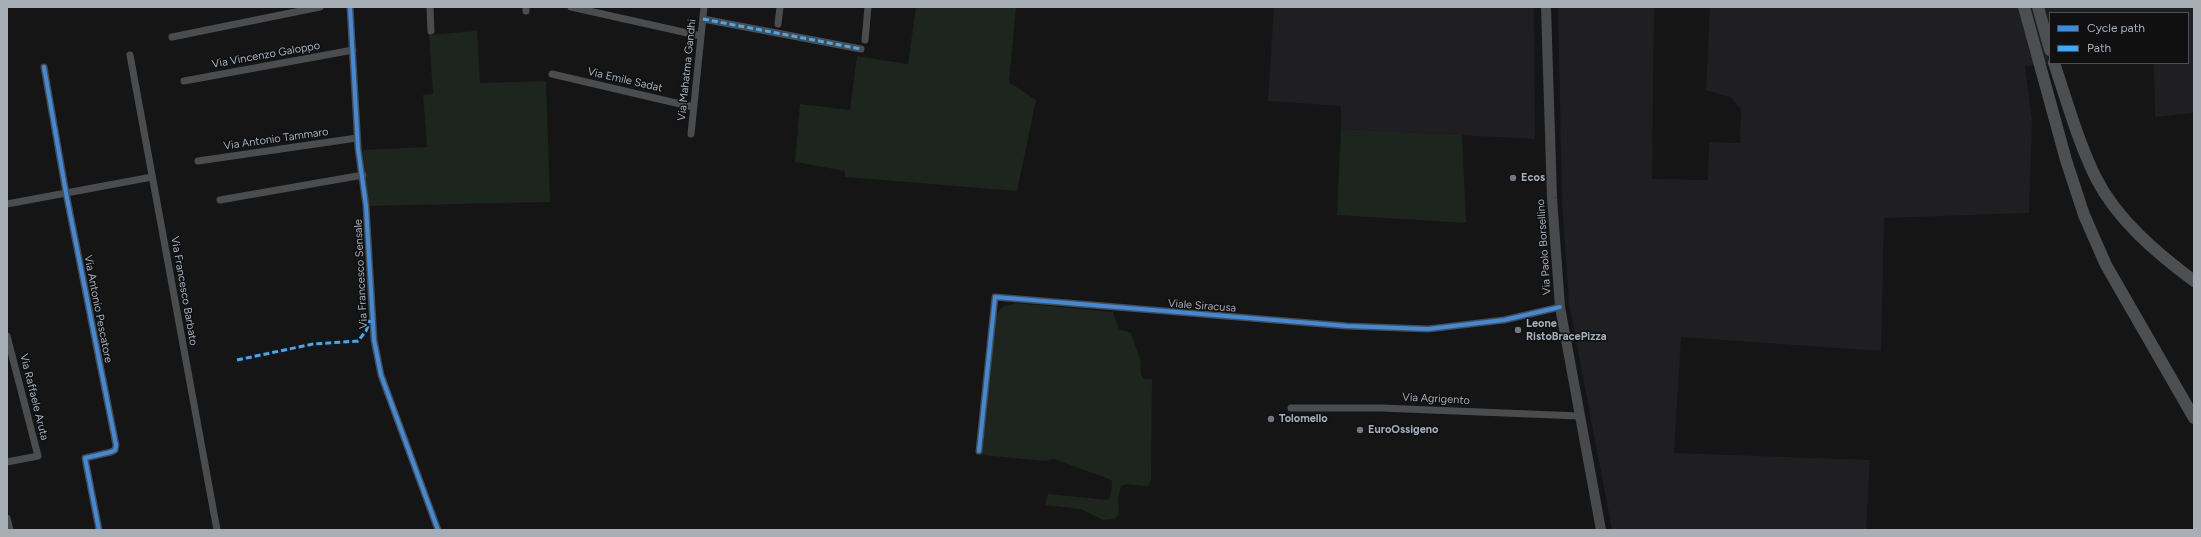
<!DOCTYPE html>
<style>
body{margin:0}
#map{position:relative;width:2201px;height:537px;overflow:hidden;background:#151516;font-family:Figtree,sans-serif}
canvas{display:block}
.frame{position:absolute;inset:0;border:8px solid #a7aeb6;pointer-events:none}
.legend{position:absolute;left:2049px;top:12px;width:140px;height:52px;box-sizing:border-box;background:#101011;border:1px solid #4c4f53;margin:0;padding:5px 7px;list-style:none;font-size:12px;color:#a7aeb6}
.legend li{display:flex;align-items:center;gap:8px;height:20px}
.legend b{width:20px;border:1px solid #4c4f53}
</style>
<div id="map">
<canvas width="2201" height="537"></canvas>
<div class="frame"></div>
<ul class="legend">
<li><b style="height:5px;background:#408adc"></b>Cycle path</li>
<li><b style="height:5px;background:#3fa9f5"></b>Path</li>
</ul>
</div>
<script>
const g = document.querySelector('canvas').getContext('2d');
g.lineJoin = 'round';
function fill(path, color) { g.fillStyle = color; g.fill(path, 'evenodd'); }
function strokePath(path, color, width, dash) { g.strokeStyle = color; g.lineWidth = width; g.lineCap = dash ? 'butt' : 'round'; g.setLineDash(dash || []); g.stroke(path); }
function drawText(font, color, halo, rows, align = 'center') {
  g.font = font + ' Figtree,sans-serif'; g.lineWidth = 3; g.setLineDash([]); g.textBaseline = 'middle'; g.strokeStyle = halo; g.fillStyle = color; for (const [text, x, y, turn = 0] of rows) {
    g.save(); g.translate(x, y); g.rotate((+turn || 0) * Math.PI / 180); g.textAlign = isNaN(turn) ? turn : align; if (halo) g.strokeText(text, 0, 0); g.fillText(text, 0, 0); g.restore();
  }
}
const built = new Path2D(`
 M1274,7H1534L1535,139L1341,129V106L1268,101Z
 M1558,7H1654L1652,179L1708,180L1709,142L1740,143L1741,109L1730,97L1706,90L1710,7H2194V113L2155,117L2154,63H2188V13H2050V63H2069L2025,66L2032,121L2029,213L1884,218L1881,351L1681,337L1674,453L1870,460L1866,530H1612L1569,303L1562,200Z`);
const green = new Path2D(`
 M916,7H1016L1009,82L1036,100L1017,191L845,177V171L795,162L800,104L850,110L857,56L908,64Z
 M477,31L480,83L546,81L550,202L367,206L363,150L427,147L423,95L433,94L429,35Z
 M1341,129L1462,135L1466,223L1337,215Z
 M1016,303L1113,312L1119,329L1131,333L1140,359L1141,375L1144,379H1152L1151,480L1149,485L1146,486L1127,484L1121,486L1118,499L1119,514L1114,519L1103,520L1081,509L1045,505L1048,494L1108,500L1111,495L1112,481L1109,479L1054,459L1046,461L982,455L996,314L1003,307Z`);
const minor = new Path2D(`
 M350,7L358,148L366,206L374,340L381,375L438,530
 M430,7L431,31
 M526,7V11
 M571,7L701,36
 M703,19L861,49
 M778,24L780,7
 M172,37L320,7
 M865,40L868,7
 M130,55L217,530
 M44,67L66,193L116,445L115,450L111,452L85,458L99,530
 M552,74L693,107
 M184,81L353,50
 M691,134L704,7
 M198,161L357,138
 M220,200L363,175
 M7,204L152,177
 M7,336L38,456L7,462
 M1291,408H1381L1579,416
 M979,451L995,297L1347,326L1428,329L1504,320L1560,307
 M7,518L10,530`);
const secondary = new Path2D(`
 M1546,7L1552,198L1560,307L1601,530`);
const trunk = new Path2D(`
 M2024,7L2066,160L2084,215L2106,265L2194,418
 M2038,7L2050,50
 M2054,63C2067,101 2078,142 2096,178C2117,220 2158,254 2194,281`);
const quiet = new Path2D(`
 M703,19L861,49
 M237,360L313,344L358,341L366,331L370,320`);
const cycleway = new Path2D(`
 M350,7L358,148L366,206L374,340L381,375L438,530
 M44,67L66,193L116,445L115,450L111,452L85,458L99,530
 M979,451L995,297L1347,326L1428,329L1504,320L1560,307`);
const markers = [
 [1513,178,4,"#74787e"],
 [1518,330,4,"#74787e"],
 [1271,419,4,"#74787e"],
 [1360,430,4,"#74787e"]
];
const streetNames = [
 ["Via Vincenzo Galoppo",266,55,-10],
 ["Via Mahatma Gandhi",687,70,-84],
 ["Via Emile Sadat",625,80,13],
 ["Via Antonio Tammaro",276,139,-8],
 ["Via Paolo Borsellino",1544,247,-94],
 ["Via Francesco Sensale",361,274,-93],
 ["Via Francesco Barbato",184,291,80],
 ["Viale Siracusa",1202,306,4],
 ["Via Antonio Pescatore",98,309,79],
 ["Via Raffaele Aruta",34,397,76],
 ["Via Agrigento",1436,399,3]
];
const poiNames = [
 ["Ecos",1521,178],
 ["Leone",1526,324],
 ["RistoBracePizza",1526,337],
 ["Tolomello",1279,419],
 ["EuroOssigeno",1368,430]
];
fill(built, '#1f1f21');
fill(green, '#1e241e');
strokePath(minor, '#4a4c4e', 7);
strokePath(secondary, '#494a4c', 10);
strokePath(trunk, '#4c4e50', 12);
strokePath(quiet, '#3fa9f5', 3, [6, 3]);
strokePath(cycleway, '#408adc', 4);
for (const [x, y, r, color] of markers) { const dot = new Path2D(); dot.arc(x, y, r, 0, 2 * Math.PI); g.fillStyle = color; g.fill(dot); strokePath(dot, '#101011', 1.5); }
drawText('11px', '#a7aeb6', '#101011', streetNames);
drawText('bold 11px', '#a7aeb6', '#101011', poiNames, 'left');
</script>
